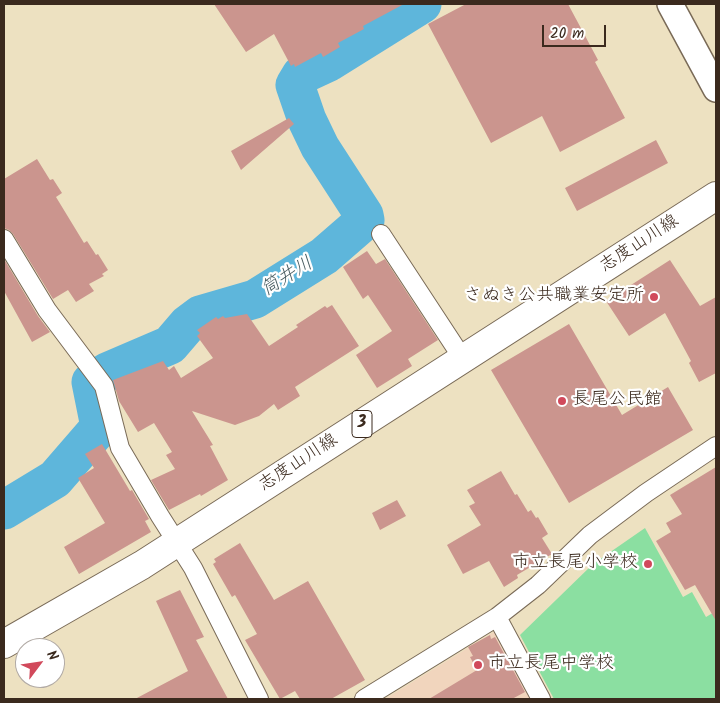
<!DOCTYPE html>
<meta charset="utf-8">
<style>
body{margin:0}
#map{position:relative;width:720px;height:703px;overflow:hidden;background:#ede1c1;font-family:Kalam,sans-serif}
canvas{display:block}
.frame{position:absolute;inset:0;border:5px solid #3b2a1e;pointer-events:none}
.north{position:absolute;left:15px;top:638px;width:50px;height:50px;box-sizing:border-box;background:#fff;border:1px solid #b1aaa5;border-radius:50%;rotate:59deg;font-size:14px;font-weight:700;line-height:20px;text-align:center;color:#3b2a1e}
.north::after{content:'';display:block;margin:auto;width:18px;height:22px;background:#d1495b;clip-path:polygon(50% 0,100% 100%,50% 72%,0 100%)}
.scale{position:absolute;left:542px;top:25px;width:64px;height:22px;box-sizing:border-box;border:2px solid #3b2a1e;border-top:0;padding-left:6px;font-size:15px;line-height:18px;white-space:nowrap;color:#3b2a1e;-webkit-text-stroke:4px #fff;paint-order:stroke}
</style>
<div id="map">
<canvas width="720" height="703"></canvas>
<div class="frame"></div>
<div class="north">N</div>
<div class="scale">20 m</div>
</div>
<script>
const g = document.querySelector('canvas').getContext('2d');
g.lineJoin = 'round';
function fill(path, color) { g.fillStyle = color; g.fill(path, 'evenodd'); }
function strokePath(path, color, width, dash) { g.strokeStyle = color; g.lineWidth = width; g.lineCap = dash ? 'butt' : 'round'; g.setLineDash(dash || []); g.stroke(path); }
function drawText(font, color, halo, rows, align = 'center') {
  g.font = font + ' Kalam,"Klee One",sans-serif'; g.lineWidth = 4.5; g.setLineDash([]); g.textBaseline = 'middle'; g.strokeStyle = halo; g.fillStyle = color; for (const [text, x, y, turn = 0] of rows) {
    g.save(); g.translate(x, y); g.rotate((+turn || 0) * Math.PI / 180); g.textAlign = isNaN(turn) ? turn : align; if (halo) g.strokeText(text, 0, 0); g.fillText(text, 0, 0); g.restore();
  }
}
const built = new Path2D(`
 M497,630L535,699H385Z`);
const green = new Path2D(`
 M645,528L683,597L692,592L706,617L716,611V699H554L520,635L593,564Z`);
const river = new Path2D(`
 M4,510L55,479L100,427L91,382L107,372L170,345L188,324L200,315L255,299L324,256L362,223L365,220L364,215L320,147L307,120L295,85L301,75L329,62L422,4`);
const building = new Path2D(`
 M214,4H404L363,26L364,29L338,43L340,47L323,57L321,53L295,67L294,64L291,66L274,34L246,52Z
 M466,4H568L598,60L595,62L625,118L560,152L542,116L491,143L428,24Z
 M289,118L294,124L241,170L231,151Z
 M656,140L668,163L577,211L565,188Z
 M37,159L50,180L53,179L62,193L56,197L84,243L87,241L96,255L98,254L108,270L102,274L104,276L89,284L94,291L76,302L68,290L53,299L13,234L9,230L4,228V179Z
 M367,251L376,264L385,259L438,340L408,359L412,366L377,388L356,355L392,331L368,295L363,299L343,267Z
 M4,259L38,316L50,332L32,342L4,291Z
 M670,260L700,306L716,297V373L699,382L689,363L691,361L665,313L629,336L606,301Z
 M332,305L359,346L295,387L300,396L278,410L274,404L259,416L235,425L192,411L213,445L210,446L228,480L201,496L200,494L169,510L151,480L175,469L166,455L172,452L154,423L138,432L119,401L113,380L163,361L169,370L174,366L181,378L213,358L197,336L200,333L197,330L216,317L218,319L223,316L225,318L247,314L269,346L298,327L296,325L325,306L327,308Z
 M569,324L622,415L668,387L693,430L569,503L491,370Z
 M102,444L130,491L132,490L149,519L145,521L151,532L79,574L64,547L105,523L78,478L94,468L85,454Z
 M716,467V621L695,585L685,590L656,541L671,532L666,523L682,514L670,495Z
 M501,471L515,495L517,494L528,512L531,510L536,518L538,517L548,534L542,538L552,554L517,575L518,578L504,587L489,561L463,574L447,545L481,525L469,506L475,503L467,490Z
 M397,500L406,516L380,530L372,513Z
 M240,543L274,600L308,581L365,680L331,699H300L295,691L280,699L245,640L257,634L235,595L232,597L213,564L216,562L214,559Z
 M180,590L204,637L196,640L228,699H135L188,671L156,601Z
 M490,635L491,639L495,637L525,692L512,699H429L477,670L470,657L473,656L468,647Z`);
const street = new Path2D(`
 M381,234L463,359
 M4,239L47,310L104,386L120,448L160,516L193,568L259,699
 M497,617L541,699
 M364,699L497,617L538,585L590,535L646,493L716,446`);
const secondary = new Path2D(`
 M670,4L716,89`);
const primary = new Path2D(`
 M4,644L142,565L716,196`);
const markers = [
 [654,297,5,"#d1495b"],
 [562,401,5,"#d1495b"],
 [648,564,5,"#d1495b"],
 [478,665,5,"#d1495b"]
];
const shields = [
 [362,424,20]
];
const shieldNames = [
 ["3",362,424]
];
const streetNames = [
 ["志度山川線",640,245,-33],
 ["志度山川線",299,464,-33]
];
const poiNames = [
 ["さぬき公共職業安定所",644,297],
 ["長尾公民館",572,401,"left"],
 ["市立長尾小学校",638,564],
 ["市立長尾中学校",488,665,"left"]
];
const waterNames = [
 ["筒井川",288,278,-32]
];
fill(built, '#f1d5bd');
fill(green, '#8bdfa1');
strokePath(river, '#5eb6db', 39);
fill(building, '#cb958e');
strokePath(street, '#796a57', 20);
strokePath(secondary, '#796a57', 28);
strokePath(primary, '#796a57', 30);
strokePath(street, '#fff', 18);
strokePath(secondary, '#fff', 25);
strokePath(primary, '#fff', 28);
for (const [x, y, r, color] of markers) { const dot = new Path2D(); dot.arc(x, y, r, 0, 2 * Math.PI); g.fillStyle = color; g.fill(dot); strokePath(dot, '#fff', 2); }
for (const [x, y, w] of shields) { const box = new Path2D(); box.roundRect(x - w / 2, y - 13.5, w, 27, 4); g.fillStyle = '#fff'; g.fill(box); strokePath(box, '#3b2a1e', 1); }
drawText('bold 16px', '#3b2a1e', null, shieldNames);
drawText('18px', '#3b2a1e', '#fff', streetNames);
drawText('18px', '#3b2a1e', '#fff', poiNames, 'right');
drawText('italic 19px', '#475b60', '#fff', waterNames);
</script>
